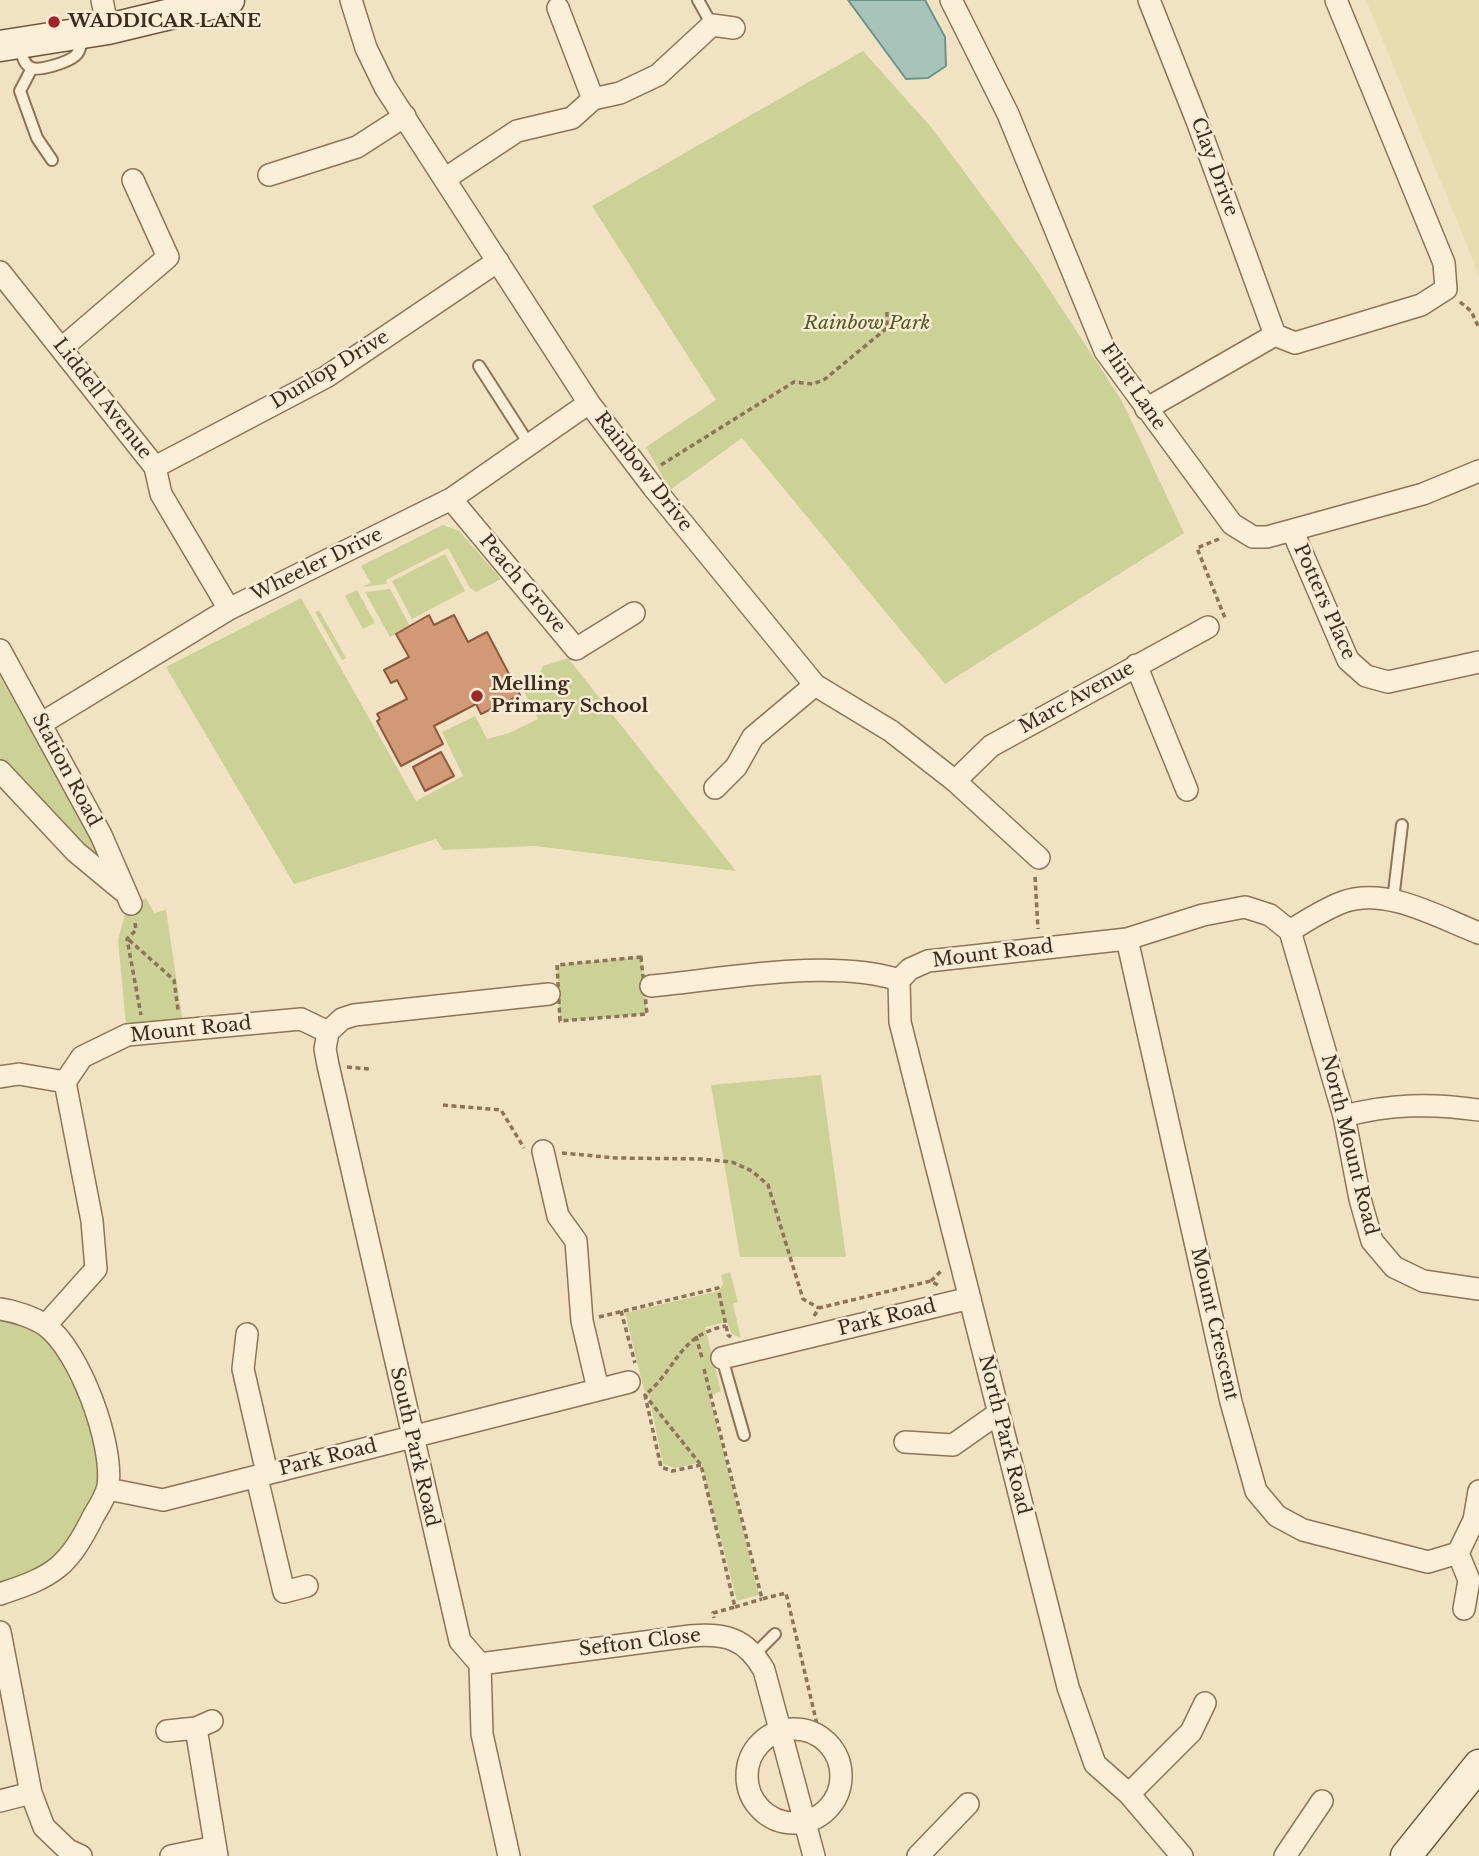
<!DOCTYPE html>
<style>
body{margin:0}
canvas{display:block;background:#f2e2c4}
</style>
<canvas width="1479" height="1856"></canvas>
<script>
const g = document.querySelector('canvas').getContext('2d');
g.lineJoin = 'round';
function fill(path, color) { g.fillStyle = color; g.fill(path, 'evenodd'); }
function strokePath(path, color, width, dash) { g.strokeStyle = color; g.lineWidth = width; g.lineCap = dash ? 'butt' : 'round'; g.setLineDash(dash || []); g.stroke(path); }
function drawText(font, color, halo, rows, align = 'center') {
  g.font = font + ' "Libre Baskerville",serif'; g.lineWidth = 5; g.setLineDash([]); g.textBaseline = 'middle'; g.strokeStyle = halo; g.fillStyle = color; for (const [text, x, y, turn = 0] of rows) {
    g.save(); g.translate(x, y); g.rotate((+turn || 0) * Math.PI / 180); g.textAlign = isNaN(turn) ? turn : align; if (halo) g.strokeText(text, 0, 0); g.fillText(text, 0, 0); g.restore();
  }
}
const farmland = new Path2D(`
 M1366,0H1479V278L1468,248Z`);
const green = new Path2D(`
 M863,51L931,127L1036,269L1122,401L1184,533L945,684L742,438L670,490L646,447L716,400L592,206Z
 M443,525L459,531L501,579L476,592L470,588L448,548L386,580L387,584L362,587L371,583L361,566Z
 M445,554L465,591L412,619L392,581Z
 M390,589L410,626L390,637L365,592Z
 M357,590L375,623L363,629L345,596Z
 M301,598L416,801L463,776L442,732L475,716L487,739L509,733L538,719L524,691L545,681L540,673L543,666L568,658L736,871L535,846L443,850L436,839L294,884L166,667Z
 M319,610L346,658L342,660L315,612Z
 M0,663L126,893L37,811L0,760Z
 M146,898L154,913L166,910L184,1030L127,1035L118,940L127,906Z
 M641,957L647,1014L560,1021L557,965Z
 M821,1075L846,1257H740L711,1085Z
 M730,1272L738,1302L733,1304L741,1338L732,1334L727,1322L705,1327L721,1391L710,1396L759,1595L737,1601L701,1462L676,1468L663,1464L649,1396L644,1390L625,1313L719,1291L723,1284L721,1275Z
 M0,1315L23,1316L76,1365L108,1476L64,1562L0,1589Z`);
const water = new Path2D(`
 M848,0H925L945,37L946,66L928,78L906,79Z`);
const building = new Path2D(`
 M429,615L434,625L454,615L468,642L487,632L520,695L481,714L476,704L434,726L443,744L401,766L377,721L380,719L377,714L407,699L397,680L391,683L384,670L409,657L396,634Z
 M441,752L454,776L425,791L413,767Z`);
const path = new Path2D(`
 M1460,302L1471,311L1479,328
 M661,465L794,382L813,384L825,379L887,328V312
 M1219,539L1197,548L1225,618
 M1035,877L1038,929
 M135,923L136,930L127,939L141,1015
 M129,940L174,980L178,1010
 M641,957L647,1014L560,1021L557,965Z
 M347,1067L370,1069
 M443,1105L501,1110L524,1148
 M562,1153L616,1158L701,1159L732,1162L752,1171L768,1185L803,1299L819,1308
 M931,1281L942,1270
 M621,1311L635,1363
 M814,1316L819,1308L931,1281L938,1285
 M599,1317L718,1288L728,1335L731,1337
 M696,1336L702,1358
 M704,1369L762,1599L786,1593L820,1737
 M644,1394L701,1465L735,1607L713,1613L714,1618
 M701,1465L672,1471L661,1467L645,1395C678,1368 678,1335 726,1326
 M735,1607L762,1599`);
const lane = new Path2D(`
 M698,0L712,25
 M20,44C22,51 22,65 32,68C41,71 68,62 75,56C81,51 81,43 82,36
 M32,68L20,91L37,138L52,160
 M479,366L529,444
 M1393,900L1402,825
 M722,1358L744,1435
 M755,1654L775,1634`);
const street = new Path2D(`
 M102,0L108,29
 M351,0L366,48L385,87L589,403L653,487L815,685L891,731L955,781L1039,858
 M951,0L1008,114L1105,351L1232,524L1253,537H1267L1423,494L1479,471
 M1149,0L1197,121L1275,335
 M558,8L593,99
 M269,175L357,147L405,116
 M446,178L517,131L572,118L593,99L620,93L658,75L712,25L734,28
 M0,272L155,467L161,494L229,609
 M1275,335L1295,343L1421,305L1446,289L1444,263L1336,0
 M62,348L168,257L133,180
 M1146,409L1275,335
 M155,467L326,377L498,261
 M451,499L576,649L634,613
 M1293,532L1348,660L1366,676L1388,682L1479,662
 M0,650L101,835L131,904
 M1136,665L1187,790
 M42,723L229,609L451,499L589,403
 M0,771L76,852L123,891
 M955,781L991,746L1208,627
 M715,788L736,767L753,737L815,685
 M1290,931L1344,1116L1360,1199L1372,1241L1394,1267L1423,1281L1479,1289
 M1290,931C1307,920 1325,909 1343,902C1386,886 1440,918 1479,933
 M1127,939L1231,1402L1256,1491L1277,1516L1303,1530L1428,1562L1458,1553
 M899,980L900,1022L1068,1687L1095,1764L1129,1794L1182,1856
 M651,986C725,979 830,958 899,980L910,969L928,961L1127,939L1203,915L1245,907L1270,915L1290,931
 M328,1032L325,1049L328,1065L460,1641L480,1664L482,1734L509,1856
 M328,1032L342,1019L354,1015L549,994
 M0,1077L19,1074L65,1082
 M1344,1116C1390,1104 1431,1103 1479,1110
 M543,1151L558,1216L576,1241L582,1321L598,1389
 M0,1309C14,1311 33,1317 45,1325C80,1350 114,1445 108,1486C106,1496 99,1507 94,1515C68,1567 55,1576 0,1594
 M46,1325L96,1269L92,1221L65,1082L82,1057L127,1035L301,1019L328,1032
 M247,1334L243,1369L267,1473
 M722,1358L970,1298
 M905,1442L953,1445L997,1414
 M257,1478L284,1592L307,1586
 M108,1489L163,1500L629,1382
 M1464,1609L1469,1580L1458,1553L1474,1520L1479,1491
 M0,1632L31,1793L44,1827L68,1850L81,1856
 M480,1664L690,1636C725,1633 746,1638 764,1670L814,1856
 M196,1728L217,1856
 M747 1776a47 47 0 1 1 94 0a47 47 0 1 1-94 0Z
 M167,1731L196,1728L212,1721
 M1129,1794L1191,1732L1205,1703
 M0,1801L31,1793
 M171,1856L215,1847
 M918,1856L968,1804
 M1285,1856L1322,1801`);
const secondary = new Path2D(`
 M0,46L108,29L229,0
 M1406,1856L1479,1765`);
const markers = [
 [54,22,7,"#a2242a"],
 [477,696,7,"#a2242a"]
];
const poiNames = [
 ["WADDICAR LANE",68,22],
 ["Melling",491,685],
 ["Primary School",491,707]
];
const streetNames = [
 ["Clay Drive",1214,167,70],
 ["Dunlop Drive",330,370,-31],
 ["Flint Lane",1133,387,56],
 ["Liddell Avenue",102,399,52],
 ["Rainbow Drive",643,472,52],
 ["Wheeler Drive",317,565,-26],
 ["Peach Grove",522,584,50],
 ["Potters Place",1324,602,66],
 ["Marc Avenue",1077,698,-29],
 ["Station Road",66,770,62],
 ["Mount Road",993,954,-7],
 ["Mount Road",191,1030,-6],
 ["North Mount Road",1349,1145,76],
 ["Park Road",887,1318,-14],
 ["Mount Crescent",1214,1324,77],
 ["North Park Road",1004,1435,76],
 ["South Park Road",414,1447,77],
 ["Park Road",328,1458,-14],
 ["Sefton Close",640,1643,-7]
];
const parkNames = [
 ["Rainbow Park",867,324]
];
fill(farmland, '#e8ddb0');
fill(green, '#ccd196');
fill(water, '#a6c4ba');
strokePath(water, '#6c9488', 2);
fill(building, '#d29977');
strokePath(building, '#8f5a3c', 2);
strokePath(lane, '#8e7358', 14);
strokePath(street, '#8e7358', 24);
strokePath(secondary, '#70543c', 33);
strokePath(path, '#8e7358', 3.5, [5, 3.5]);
strokePath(lane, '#fbefd8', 10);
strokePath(street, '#fbefd8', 21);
strokePath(secondary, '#fbefd8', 30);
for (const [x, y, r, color] of markers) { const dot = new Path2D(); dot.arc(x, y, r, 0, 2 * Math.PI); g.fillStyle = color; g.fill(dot); strokePath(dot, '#f8ecd4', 2.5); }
drawText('bold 19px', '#3d2b1e', '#f8ecd4', poiNames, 'left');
drawText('19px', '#3d2b1e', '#f8ecd4', streetNames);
drawText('italic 19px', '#4f5b23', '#f8ecd4', parkNames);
</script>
